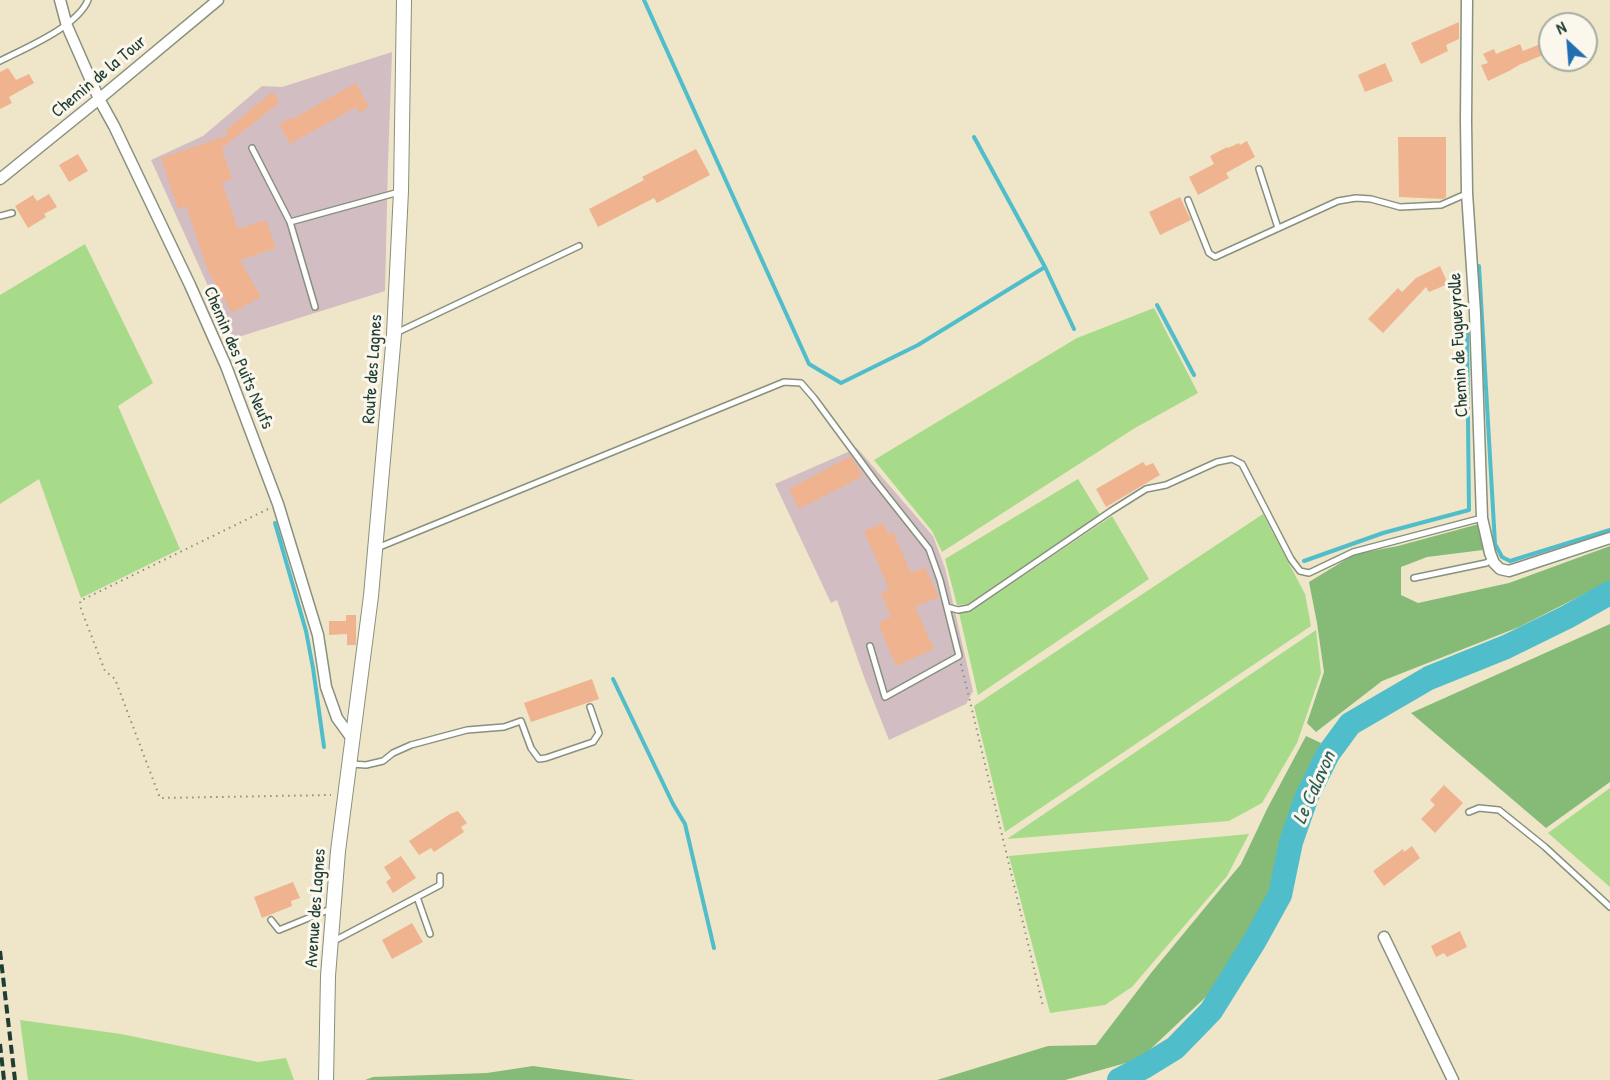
<!DOCTYPE html>
<style>
body{margin:0}
#map{position:relative;width:1610px;height:1080px;overflow:hidden;background:#efe5c8;font-family:"Patrick Hand",sans-serif}
canvas{display:block}
.north{position:absolute;left:1538px;top:12px;width:60px;height:60px;box-sizing:border-box;background:#fbf7ec;border:2px solid #a3ada2;border-radius:50%;rotate:334deg;font-size:16px;font-weight:700;line-height:24px;text-align:center;color:#1f3d34}
.north::after{content:'';display:block;margin:auto;width:21px;height:27px;background:#1f6fb2;clip-path:polygon(50% 0,100% 100%,50% 72%,0 100%)}
</style>
<div id="map">
<canvas width="1610" height="1080"></canvas>
<div class="north">N</div>
</div>
<script>
const g = document.querySelector('canvas').getContext('2d');
g.lineJoin = 'round';
function fill(path, color) { g.fillStyle = color; g.fill(path, 'evenodd'); }
function strokePath(path, color, width, dash) { g.strokeStyle = color; g.lineWidth = width; g.lineCap = dash ? 'butt' : 'round'; g.setLineDash(dash || []); g.stroke(path); }
function drawText(font, color, halo, rows, align = 'center') {
  g.font = font + ' "Patrick Hand",sans-serif'; g.lineWidth = 6; g.setLineDash([]); g.textBaseline = 'middle'; g.strokeStyle = halo; g.fillStyle = color; for (const [text, x, y, turn = 0] of rows) {
    g.save(); g.translate(x, y); g.rotate((+turn || 0) * Math.PI / 180); g.textAlign = isNaN(turn) ? turn : align; if (halo) g.strokeText(text, 0, 0); g.fillText(text, 0, 0); g.restore();
  }
}
const industrial = new Path2D(`
 M392,52L388,163L385,291L232,339L151,160L203,136L262,86L282,87Z
 M857,448L933,536L945,568L973,691L966,704L889,740L864,677L837,600L831,603L775,484Z`);
const green = new Path2D(`
 M85,244L153,383L118,406L180,549L81,598L39,479L0,504V295Z
 M1154,308L1198,393L1135,428L942,552L932,531L874,460L1077,338Z
 M1078,479L1100,515L968,604L957,605L945,559Z
 M1263,514L1305,594L1311,626L1005,832L974,706Z
 M1112,516L1149,579L978,695L959,613L971,611Z
 M1316,630L1321,673L1297,743L1262,803L1229,821L1007,839Z
 M1610,788V887L1548,833Z
 M1249,834L1227,876L1132,987L1105,1005L1050,1013L1009,856Z
 M20,1020L121,1034L258,1062L286,1058L294,1080H28Z`);
const forest = new Path2D(`
 M1479,524L1483,550L1427,557L1401,567V595L1418,603L1509,583L1610,546V581L1519,627L1382,681L1316,732L1307,723L1324,672L1317,623L1309,582L1355,554L1398,546Z
 M1610,624V782L1546,828L1411,713Z
 M1306,736L1321,743L1291,823L1278,864L1268,907L1210,993L1140,1059L1065,1080H937L1048,1046L1096,1045L1151,973L1241,864L1267,809Z
 M533,1066L635,1080H365L373,1077L487,1073Z`);
const stream = new Path2D(`
 M644,0L809,364L841,383L918,345L1045,267L1074,329
 M974,137L1045,267
 M1479,266L1495,544L1502,557L1510,561L1610,530
 M1157,305L1194,375
 M275,523L306,631L313,668L324,747
 M1304,561L1383,533L1469,510L1467,333
 M613,679L673,804L685,824L714,948`);
const river = new Path2D(`
 M1119,1080L1144,1067L1175,1048L1211,1011L1254,942L1280,895L1291,842L1307,796L1328,754L1350,724L1429,678L1506,647L1567,617L1610,593`);
const building = new Path2D(`
 M1459,22V39L1446,45L1448,51L1421,64L1411,43Z
 M1550,40V52L1519,65L1509,71L1488,81L1481,65L1488,63L1483,54L1494,49L1496,54L1520,44L1523,51Z
 M1385,63L1393,81L1365,92L1358,75Z
 M8,68L16,80L29,74L34,83L9,97L12,103L0,109V72Z
 M356,83L369,107L359,113L356,107L290,144L279,124L291,118L292,119Z
 M272,92L280,102L222,148L232,179L222,182L238,229L266,220L276,248L240,260L261,297L232,313L208,271L186,206L178,209L161,158L229,135L225,131Z
 M1398,137H1446V197L1443,199L1399,197Z
 M1247,141L1255,157L1226,173L1229,178L1198,195L1189,177L1214,164L1210,156L1227,147L1228,148L1239,143L1240,145Z
 M696,149L710,175L657,203L654,198L598,227L589,209L644,180L642,177Z
 M78,154L88,171L69,182L59,165Z
 M49,194L57,207L44,214L46,217L28,228L15,206L33,195L37,201Z
 M1180,197L1191,220L1160,235L1149,212Z
 M1440,266L1448,284L1429,292L1426,287L1383,333L1368,319L1398,288L1402,292L1416,278Z
 M851,456L863,476L799,509L789,489Z
 M1143,462L1146,466L1153,463L1160,475L1106,507L1096,489Z
 M883,523L888,534L893,532L911,573L925,567L939,597L915,607L934,649L896,666L878,623L891,617L881,593L889,589L864,531Z
 M346,615H356V645H347V634L329,635V621H346Z
 M592,679L599,699L531,722L524,703Z
 M1444,785L1463,803L1435,833L1421,819L1435,805L1430,800Z
 M458,811L467,823L461,827L464,832L434,852L431,848L419,855L409,841L450,814Z
 M1412,846L1420,858L1384,886L1373,871L1403,849L1404,852Z
 M401,856L416,878L393,893L386,882L391,878L384,867Z
 M293,882L300,898L291,901L292,906L262,918L254,897Z
 M412,923L423,942L392,959L382,940Z
 M1460,931L1467,947L1447,957L1444,953L1436,957L1431,946Z`);
const path = new Path2D(`
 M268,509L80,601L81,609L105,671L115,679L160,798L331,795
 M961,664L1043,1006`);
const service = new Path2D(`
 M0,61C25,48 77,27 88,0
 M252,148L290,222L399,192
 M1259,169L1278,228
 M1188,200L1209,253L1215,257L1338,201L1356,198L1371,199L1400,207L1441,205L1466,194
 M0,216L12,213
 M290,222L315,307
 M396,333L579,246
 M377,548L784,382L801,383L814,398L876,482L929,549L940,580L959,656L885,697L870,646
 M1414,578L1486,563L1493,559
 M947,607L958,610L969,608L1111,511L1146,489L1166,485L1217,462L1232,459L1242,464L1291,559L1300,571L1309,573L1353,552L1482,518
 M351,764L366,765L383,761L393,753L411,745L467,730L504,727L521,721L531,748L539,759L546,758L593,742L599,733L590,707
 M1469,812L1479,808L1499,810L1545,847L1610,907
 M417,897L430,934
 M271,920L279,930L333,908
 M332,942L440,885V876`);
const minor = new Path2D(`
 M60,0L67,26L99,99L114,126L190,285L226,366L278,504L318,635L326,687L337,718L353,740
 M1467,0L1466,121L1467,193L1475,313L1482,518L1490,553L1494,563L1500,569L1509,571L1610,538
 M0,179L99,99L218,0
 M1384,937L1453,1080`);
const tertiary = new Path2D(`
 M326,1080L328,976L338,851L371,596L394,334L401,191L404,0`);
const rail = new Path2D(`
 M0,951L15,1080
 M0,1044L4,1080`);
const streetNames = [
 ["Chemin de la Tour",99,77,-40],
 ["Chemin de Fugueyrolle",1459,345,-93],
 ["Chemin des Puits Neufs",238,358,67],
 ["Route des Lagnes",373,369,-86],
 ["Avenue des Lagnes",316,908,-86]
];
const waterNames = [
 ["Le Calavon",1315,788,-66]
];
fill(industrial, '#d2bec2');
fill(green, '#a7db8a');
fill(forest, '#85bb76');
strokePath(stream, '#50bdca', 4);
strokePath(river, '#50bdca', 24);
fill(building, '#efb48f');
strokePath(service, '#87917e', 8);
strokePath(minor, '#87917e', 13);
strokePath(tertiary, '#87917e', 16);
strokePath(path, '#87917e', 2, [1.5, 4.5]);
strokePath(service, '#fff', 5);
strokePath(minor, '#fff', 10);
strokePath(tertiary, '#fff', 14);
strokePath(rail, '#1f3d34', 4, [9, 4.5]);
drawText('18px', '#1f3d34', '#fbf7ec', streetNames);
drawText('italic 20px', '#2b5d5a', '#fbf7ec', waterNames);
</script>
